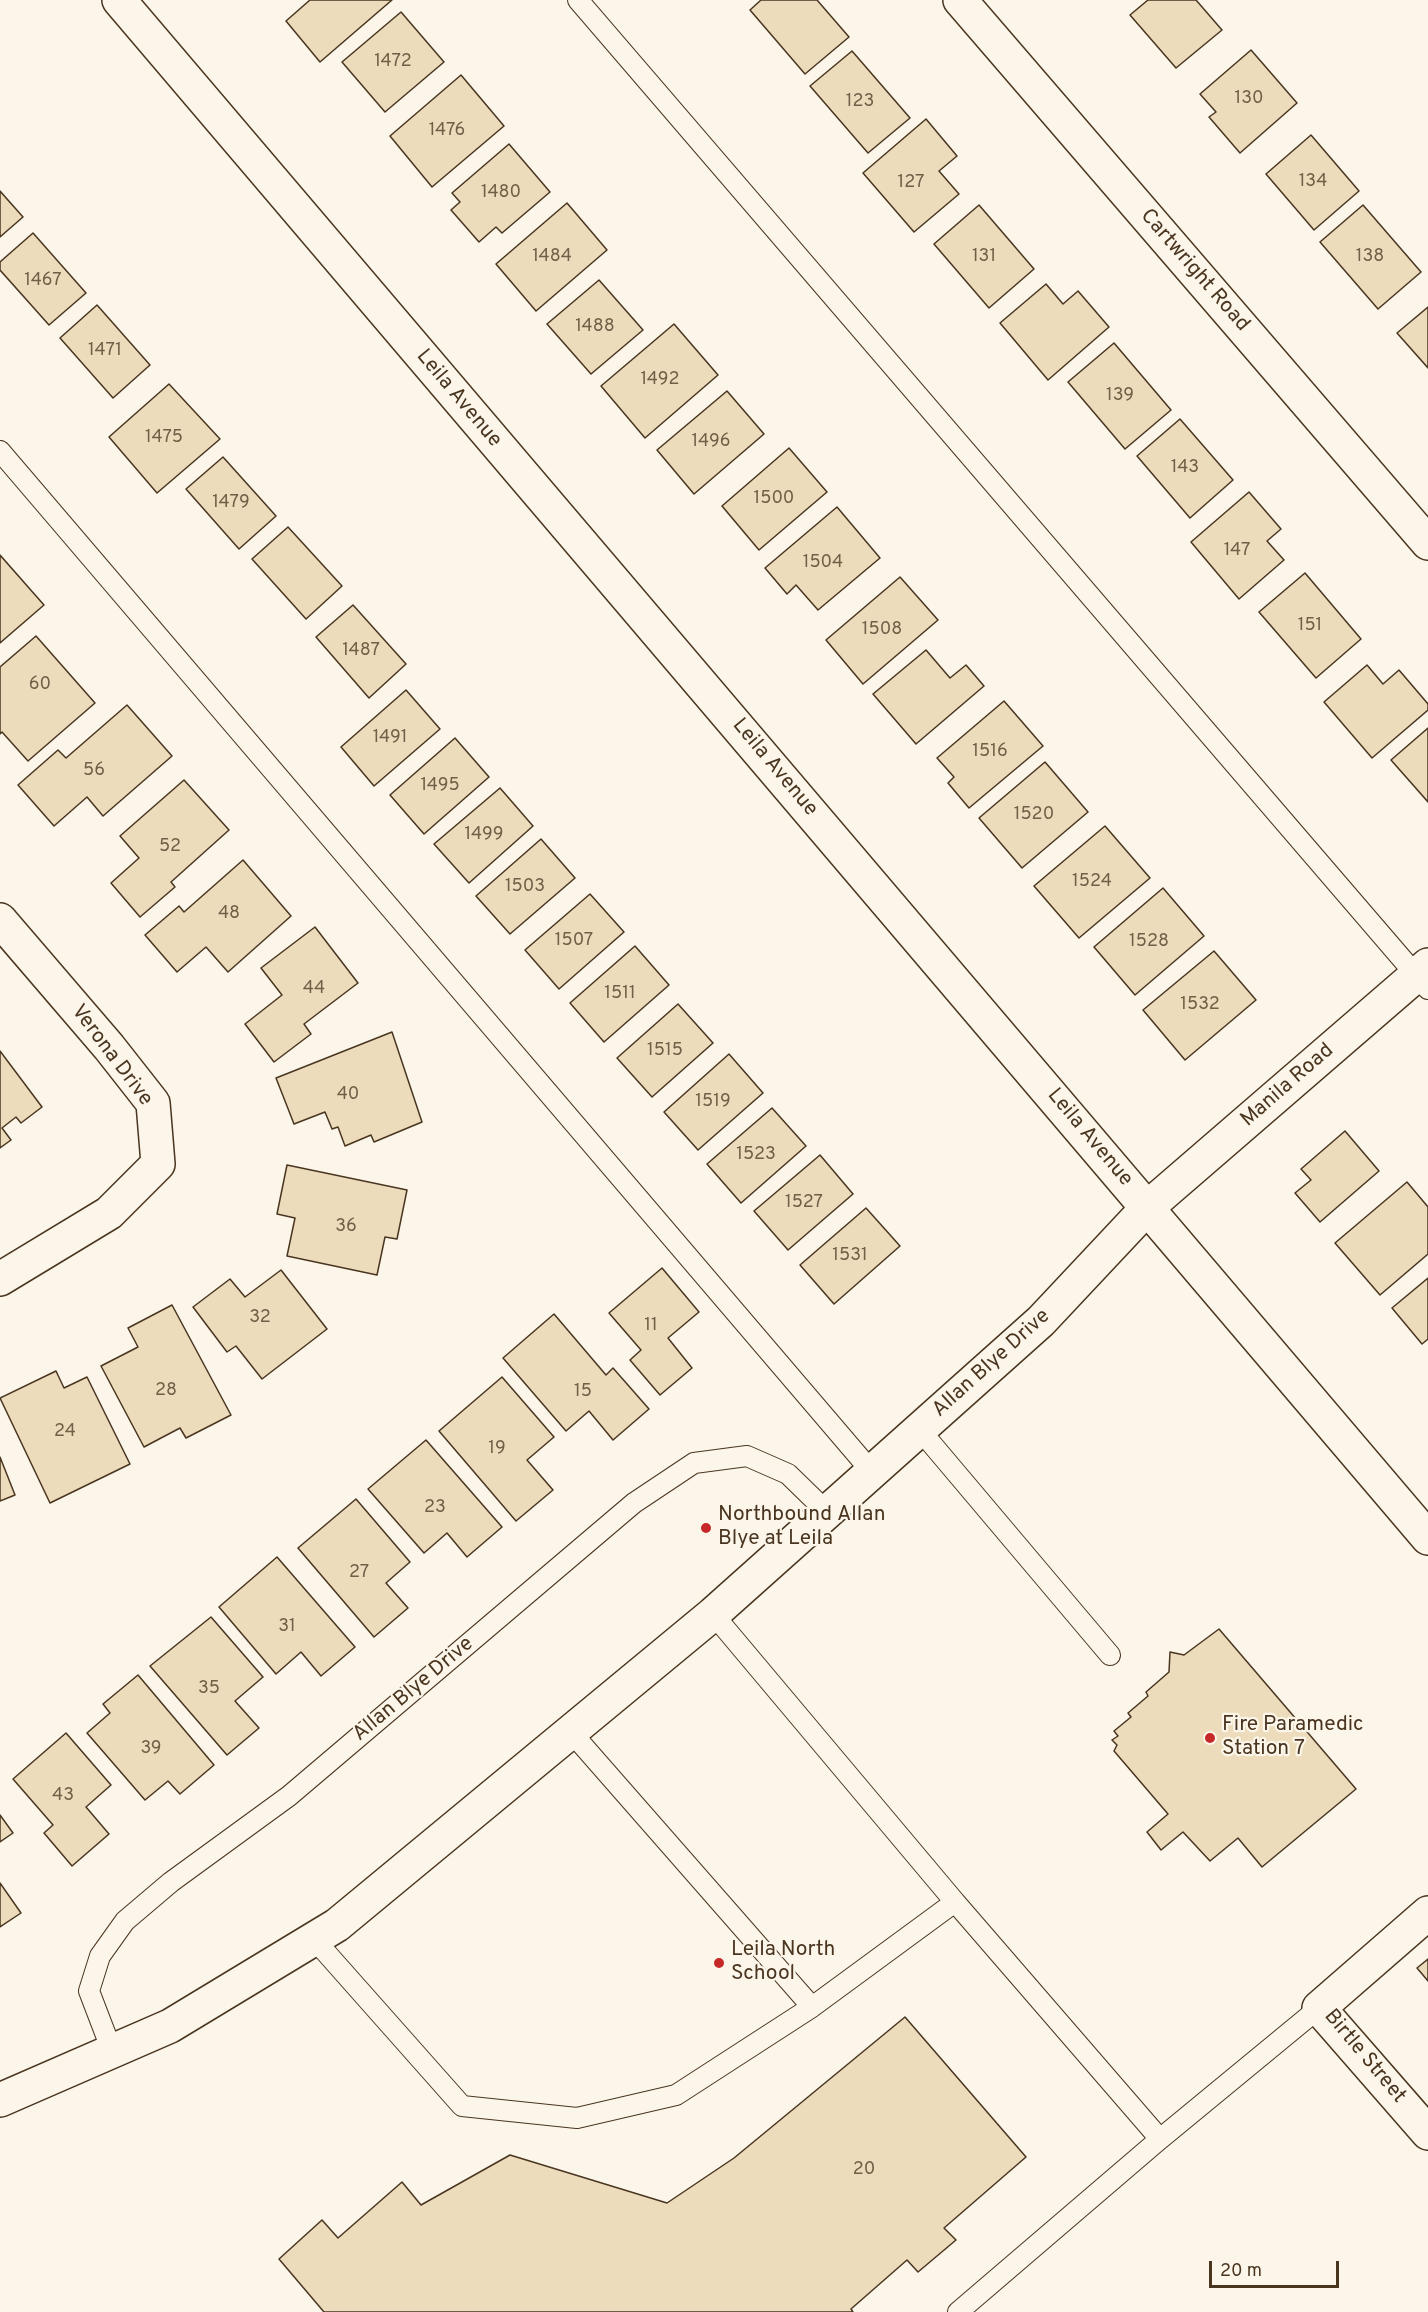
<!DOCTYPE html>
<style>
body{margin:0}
#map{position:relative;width:1428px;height:2312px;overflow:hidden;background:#fbf6e9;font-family:Overpass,sans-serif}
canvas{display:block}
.scale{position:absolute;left:1209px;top:2261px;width:130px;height:27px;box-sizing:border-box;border:3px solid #4a3520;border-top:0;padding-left:8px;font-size:18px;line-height:21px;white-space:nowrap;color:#4a3520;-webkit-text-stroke:4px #fbf6e9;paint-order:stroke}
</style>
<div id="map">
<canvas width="1428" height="2312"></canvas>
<div class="scale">20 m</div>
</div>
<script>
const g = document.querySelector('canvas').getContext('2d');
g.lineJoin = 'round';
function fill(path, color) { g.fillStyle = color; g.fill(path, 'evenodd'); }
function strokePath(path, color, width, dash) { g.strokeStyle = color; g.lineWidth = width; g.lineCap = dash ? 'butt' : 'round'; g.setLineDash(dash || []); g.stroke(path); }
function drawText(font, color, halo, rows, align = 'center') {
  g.font = font + ' Overpass,sans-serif'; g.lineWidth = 4.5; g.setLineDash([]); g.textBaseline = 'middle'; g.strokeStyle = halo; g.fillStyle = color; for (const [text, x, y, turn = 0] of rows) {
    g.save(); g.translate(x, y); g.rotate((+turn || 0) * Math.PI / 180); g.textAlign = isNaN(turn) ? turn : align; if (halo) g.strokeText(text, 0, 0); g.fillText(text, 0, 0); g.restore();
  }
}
const building = new Path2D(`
 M310,0H392L320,62L286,21Z
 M761,0H817L849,37L805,74L750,10Z
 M1148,0H1196L1222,30L1176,68L1130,15Z
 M401,12L444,62L385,112L342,62Z
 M1251,50L1297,103L1240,153L1209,117L1216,112L1200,94Z
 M852,51L910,118L868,153L810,86Z
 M461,75L504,126L432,187L390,136Z
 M926,119L957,156L939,171L959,194L914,232L863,173Z
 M1311,135L1359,191L1314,230L1266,174Z
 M509,144L550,192L502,233L496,227L479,242L451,210L460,202L452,193Z
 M0,191L23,217L0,237Z
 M567,203L607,250L536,311L496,264Z
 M979,205L1034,269L989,308L934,244Z
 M1363,205L1421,272L1378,309L1320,242Z
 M33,233L86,293L49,325L0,270V262Z
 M599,280L643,330L591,374L547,324Z
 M1046,284L1063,304L1078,291L1109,327L1048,380L1000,323Z
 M97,305L150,365L113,398L60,338Z
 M1428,307V368L1397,333Z
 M674,324L718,375L645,438L601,386Z
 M1114,343L1171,410L1125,449L1068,382Z
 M169,384L220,439L157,493L109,437Z
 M727,391L764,434L694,494L657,450Z
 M1180,419L1233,480L1190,518L1137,456Z
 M789,448L827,492L759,550L722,506Z
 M223,457L276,516L239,549L186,489Z
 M1249,492L1281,529L1267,541L1284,560L1239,599L1191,542Z
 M837,507L880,558L818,610L796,585L787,594L765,568Z
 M288,527L342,586L306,619L252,559Z
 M0,555L44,605L0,643Z
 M1305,573L1361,639L1316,678L1259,612Z
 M900,577L938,620L863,684L826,640Z
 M353,605L406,664L369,698L316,637Z
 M36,636L95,703L28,761L2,732L0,734V667Z
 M926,650L950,678L966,665L984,686L916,744L873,694Z
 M1367,665L1383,684L1399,670L1428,704V710L1372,758L1324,702Z
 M406,690L440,729L374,786L341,747Z
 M1004,701L1043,746L969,808L948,783L954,777L937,758Z
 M127,705L172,756L103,816L87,797L54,826L18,785L58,750L66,758Z
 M1428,728V802L1391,760Z
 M455,738L489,777L424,834L390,795Z
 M1045,762L1088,812L1022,868L979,818Z
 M184,780L229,830L171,882L175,887L140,917L111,883L139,858L120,836Z
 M500,788L533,826L469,883L434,844Z
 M1105,826L1150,878L1079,938L1034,886Z
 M541,839L575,878L510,934L476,896Z
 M243,860L291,916L228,972L206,947L177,972L145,935L179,906L184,912Z
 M1163,888L1204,936L1135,995L1094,947Z
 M590,894L624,932L559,989L525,950Z
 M315,927L358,983L304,1024L311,1034L274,1062L245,1024L282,995L261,968Z
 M635,946L669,985L604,1042L570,1003Z
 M1214,951L1256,1000L1185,1060L1143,1010Z
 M678,1004L713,1043L652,1097L617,1058Z
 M392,1032L422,1122L374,1142L371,1135L345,1146L338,1127L332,1129L325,1112L294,1124L276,1078Z
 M0,1051L42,1107L21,1123L16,1117L2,1128L11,1140L0,1148Z
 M729,1054L763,1093L698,1150L664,1112Z
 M772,1108L806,1146L741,1203L707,1164Z
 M1345,1131L1379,1171L1320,1222L1295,1193L1311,1180L1301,1169Z
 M820,1155L853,1194L788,1250L754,1211Z
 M287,1165L407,1190L397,1239L385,1237L377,1275L287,1256L295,1218L277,1214Z
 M1407,1182L1428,1207V1254L1380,1295L1335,1243Z
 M866,1208L900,1246L834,1304L800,1265Z
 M662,1268L699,1312L668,1338L692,1368L660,1395L630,1360L641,1350L609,1313Z
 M281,1270L327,1329L262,1379L236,1346L227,1352L193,1307L230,1279L245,1297Z
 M1428,1278V1339L1422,1344L1392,1308Z
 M172,1305L231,1415L186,1438L180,1428L144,1447L101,1366L138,1347L128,1328Z
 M554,1314L606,1375L613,1368L649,1409L613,1440L589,1411L566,1431L503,1358Z
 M56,1371L64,1388L87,1377L130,1464L50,1503L0,1398Z
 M502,1377L554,1437L527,1460L553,1490L516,1521L439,1431Z
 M426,1440L502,1527L467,1557L447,1533L424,1553L368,1489Z
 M0,1457L15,1495L0,1501Z
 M356,1499L410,1562L386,1583L408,1608L374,1637L298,1548Z
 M277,1557L355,1647L321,1676L301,1652L276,1674L219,1607Z
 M211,1617L263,1677L235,1701L259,1728L227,1755L150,1666Z
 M1219,1629L1356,1789L1262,1867L1238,1838L1210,1861L1183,1832L1161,1850L1147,1832L1168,1814L1114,1751L1117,1745L1112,1740L1118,1736L1114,1731L1131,1717L1128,1713L1148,1696L1146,1692L1169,1672L1170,1652L1184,1655Z
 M138,1675L214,1765L180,1794L168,1781L145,1800L87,1733L110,1713L103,1704Z
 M66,1733L111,1785L86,1807L109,1834L72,1866L44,1833L53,1825L13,1779Z
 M0,1815L13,1833L0,1842Z
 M0,1883L21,1913L0,1927Z
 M1428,1959V1981L1417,1968Z
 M905,2017L1026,2157L944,2228L956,2240L918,2272L907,2260L851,2309L853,2312H324L279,2259L322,2220L338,2238L402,2182L421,2205L510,2155L667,2203L734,2158Z`);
const service = new Path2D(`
 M578,0L1428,989
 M0,451L872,1472
 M920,1430L1110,1655
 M713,1614L955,1902L812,2007
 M955,1902L1160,2139L1319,2008
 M314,1939L462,2106L577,2118L676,2095L812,2007L571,1732
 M112,2051L89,1991L100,1956L125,1921L171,1882L289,1796L634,1503L694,1463L747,1456L788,1474L827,1512
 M958,2312L1160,2139`);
const minor = new Path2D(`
 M960,0L1428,543
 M0,920L109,1047L153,1103L158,1164L109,1213L0,1279
 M1428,1913L1319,2008L1428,2133
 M0,2100L170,2026L337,1925L713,1614L1041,1321L1148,1207`);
const tertiary = new Path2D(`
 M119,0L1428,1538
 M1148,1207L1428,965`);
const markers = [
 [706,1528,6,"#c62828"],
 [1210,1738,6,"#c62828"],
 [719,1963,6,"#c62828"]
];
const numberNames = [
 ["1472",393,62],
 ["130",1249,99],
 ["123",860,102],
 ["1476",447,131],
 ["134",1313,182],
 ["127",911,183],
 ["1480",501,193],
 ["1484",552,257],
 ["131",984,257],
 ["138",1370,257],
 ["1467",43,281],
 ["1488",595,327],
 ["1471",105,351],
 ["1492",660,380],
 ["139",1120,396],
 ["1475",164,438],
 ["1496",711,442],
 ["143",1185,468],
 ["1500",774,499],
 ["1479",231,503],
 ["147",1237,551],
 ["1504",823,563],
 ["151",1310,626],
 ["1508",882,630],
 ["1487",361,651],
 ["60",40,685],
 ["1491",390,738],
 ["1516",990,752],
 ["56",94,771],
 ["1495",440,786],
 ["1520",1034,815],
 ["1499",484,835],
 ["52",170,847],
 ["1524",1092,882],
 ["1503",525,887],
 ["48",229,914],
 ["1507",574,941],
 ["1528",1149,942],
 ["44",314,989],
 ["1511",620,994],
 ["1532",1200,1005],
 ["1515",665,1051],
 ["40",348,1095],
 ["1519",713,1102],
 ["1523",756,1155],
 ["1527",804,1203],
 ["36",346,1227],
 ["1531",850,1256],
 ["32",260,1318],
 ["11",651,1326],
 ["28",166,1391],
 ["15",583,1392],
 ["24",65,1432],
 ["19",497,1449],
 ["23",435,1508],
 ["27",359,1573],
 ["31",287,1627],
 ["35",209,1689],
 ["39",151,1749],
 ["43",63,1796],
 ["20",864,2170]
];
const streetNames = [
 ["Cartwright Road",1194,271,49],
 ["Leila Avenue",458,399,50],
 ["Leila Avenue",774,768,50],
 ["Verona Drive",111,1056,53],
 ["Manila Road",1288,1086,-41],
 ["Leila Avenue",1089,1138,50],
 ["Allan Blye Drive",992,1364,-42],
 ["Allan Blye Drive",414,1690,-40],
 ["Birtle Street",1364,2057,50]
];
const poiNames = [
 ["Northbound Allan",718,1516],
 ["Blye at Leila",718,1540],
 ["Fire Paramedic",1222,1726],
 ["Station 7",1222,1750],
 ["Leila North",731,1951],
 ["School",731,1975]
];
fill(building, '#ecdcbc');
strokePath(building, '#4a3520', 1.5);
strokePath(service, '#4a3520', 22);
strokePath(minor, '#4a3520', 36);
strokePath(tertiary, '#4a3520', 36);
strokePath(service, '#fbf6e9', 20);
strokePath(minor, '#fbf6e9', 33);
strokePath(tertiary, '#fbf6e9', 33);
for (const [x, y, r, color] of markers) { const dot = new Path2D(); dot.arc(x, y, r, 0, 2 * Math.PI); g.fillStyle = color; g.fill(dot); strokePath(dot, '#fbf6e9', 2); }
drawText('18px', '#725f47', null, numberNames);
drawText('21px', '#4a3520', '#fbf6e9', streetNames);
drawText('21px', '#4a3520', '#fbf6e9', poiNames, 'left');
</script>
